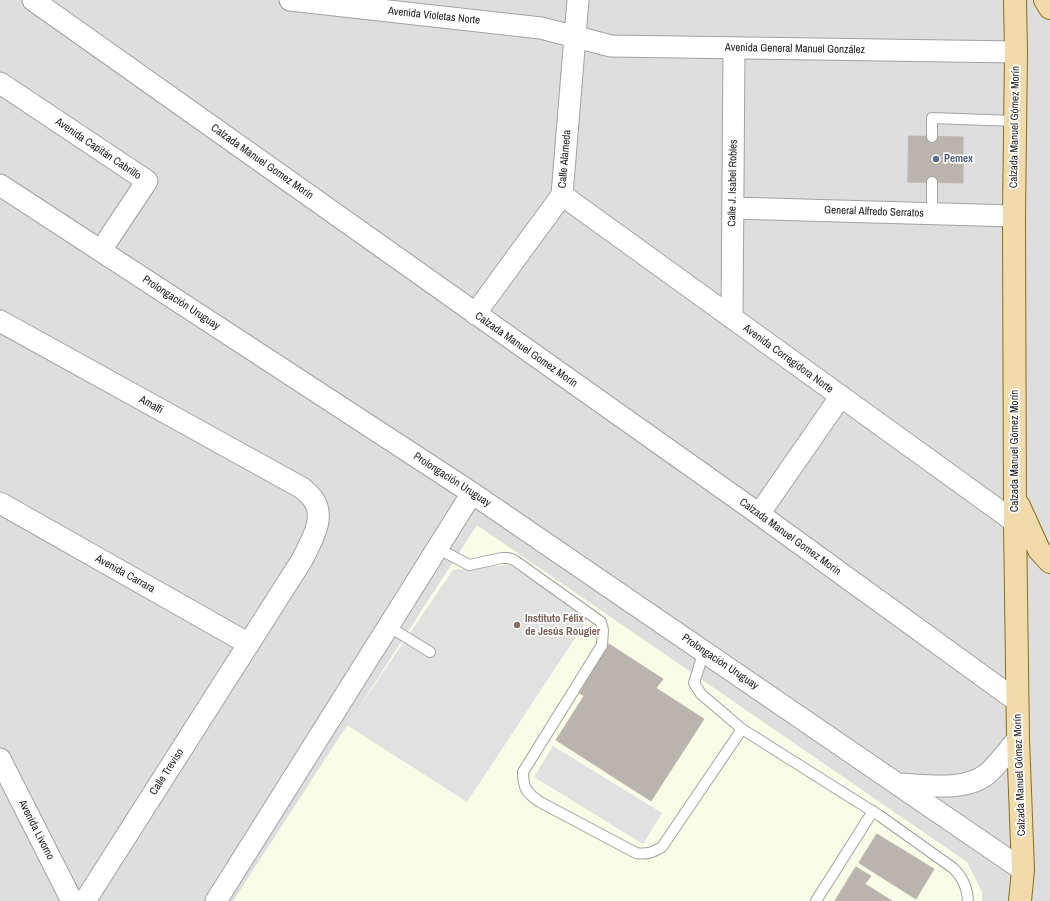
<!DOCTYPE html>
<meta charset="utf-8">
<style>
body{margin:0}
canvas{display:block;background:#f0eee8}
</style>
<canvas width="1050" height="901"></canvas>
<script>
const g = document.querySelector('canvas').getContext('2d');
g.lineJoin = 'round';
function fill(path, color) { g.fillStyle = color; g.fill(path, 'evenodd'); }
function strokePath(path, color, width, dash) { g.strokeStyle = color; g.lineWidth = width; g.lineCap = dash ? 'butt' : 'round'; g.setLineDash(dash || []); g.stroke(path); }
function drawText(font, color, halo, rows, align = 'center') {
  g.font = font + ' "Archivo Narrow",sans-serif'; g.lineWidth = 3.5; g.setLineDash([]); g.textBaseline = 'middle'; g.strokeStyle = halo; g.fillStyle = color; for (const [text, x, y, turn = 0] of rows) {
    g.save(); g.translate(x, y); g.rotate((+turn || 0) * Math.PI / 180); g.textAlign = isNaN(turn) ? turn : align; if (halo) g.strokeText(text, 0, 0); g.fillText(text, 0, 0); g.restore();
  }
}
const residential = new Path2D(`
 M0,0H1050V901H0Z`);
const education = new Path2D(`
 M477,525L967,862L982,892V901H233Z`);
const parking = new Path2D(`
 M509,565L589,617L467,802L347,725L453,570Z
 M553,746L662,813L643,844L534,777Z`);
const building = new Path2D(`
 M909,136L963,137V183L908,182Z
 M609,644L663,679L656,688L704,719L651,801L556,740L584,696L578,692Z
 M877,834L934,869L916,899L859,863Z
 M856,867L871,876L865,884L892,901H835Z`);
const lane = new Path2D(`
 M932,137V118L1015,121
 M932,214V182
 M437,548L469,565L502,558H508L514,560L601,622L603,630L602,645L523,772C523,789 527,793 540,802L636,853C647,855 653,852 662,847L742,729
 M388,626L430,652
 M704,651L694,683L701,694L742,729L880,816L953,868C963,878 967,887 968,901
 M816,901L873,811`);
const street = new Path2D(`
 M33,0L759,514L1017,701
 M290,0L541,28L611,46L1016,52
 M0,83L147,181L101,250
 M0,185L472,493L1023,870
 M562,195L1015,522
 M733,208L1014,216
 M475,314L562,195L578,0
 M732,318L734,48
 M0,321L302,488C306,492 310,495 313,499C327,518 310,543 302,560L85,901
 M0,503L249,644
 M759,514L841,396
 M0,759L72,901
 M899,784C925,785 965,792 987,774C996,767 1009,749 1018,739
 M216,901L472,493`);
const primary = new Path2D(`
 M1015,0L1016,52L1014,216L1015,522L1018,739L1023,870L1020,901
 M1045,0L1050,8
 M1019,506L1039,550L1050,562`);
const markers = [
 [936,159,4,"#5c6f8a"],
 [517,625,4,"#8d6e63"]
];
const streetNames = [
 ["Avenida Violetas Norte",434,16,6],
 ["Avenida General Manuel González",795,49,1],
 ["Calzada Manuel Gómez Morín",1015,127,-89],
 ["Avenida Capitán Cabrillo",98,149,34],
 ["Calle Alameda",565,159,-85],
 ["Calzada Manuel Gomez Morín",262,162,35],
 ["Calle J. Isabel Robles",733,183,-89],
 ["General Alfredo Serratos",874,212,2],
 ["Prolongación Uruguay",181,303,33],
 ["Calzada Manuel Gomez Morín",526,350,35],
 ["Avenida Corregidora Norte",788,359,36],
 ["Amalfi",151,405,29],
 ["Calzada Manuel Gómez Morín",1015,451,-90],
 ["Prolongación Uruguay",452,480,33],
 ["Calzada Manuel Gomez Morín",790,537,36],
 ["Avenida Carrara",125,574,29],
 ["Prolongación Uruguay",720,662,34],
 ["Calle Treviso",167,772,-57],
 ["Calzada Manuel Gómez Morín",1020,775,-92],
 ["Avenida Livorno",36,830,63]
];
const serviceNames = [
 ["Pemex",944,159]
];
const educationNames = [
 ["Instituto Félix",525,619],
 ["de Jesús Rougier",525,632]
];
fill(residential, '#dfdede');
fill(education, '#f9fce6');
fill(parking, '#e1e1e1');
fill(building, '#b9b4ae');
strokePath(building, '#c0b7ac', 1);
strokePath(lane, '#a2a2a2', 12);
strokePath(street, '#a2a2a2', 23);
strokePath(primary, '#8b7012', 24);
strokePath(lane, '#fff', 10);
strokePath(street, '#fff', 21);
strokePath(primary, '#f1dbac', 22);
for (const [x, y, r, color] of markers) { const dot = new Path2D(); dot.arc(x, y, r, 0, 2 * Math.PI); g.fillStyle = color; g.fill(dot); strokePath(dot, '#fff', 1.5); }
drawText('11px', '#212121', '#fff', streetNames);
drawText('bold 11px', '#4e5e75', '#fff', serviceNames, 'left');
drawText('bold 11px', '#785e54', '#fff', educationNames, 'left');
</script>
